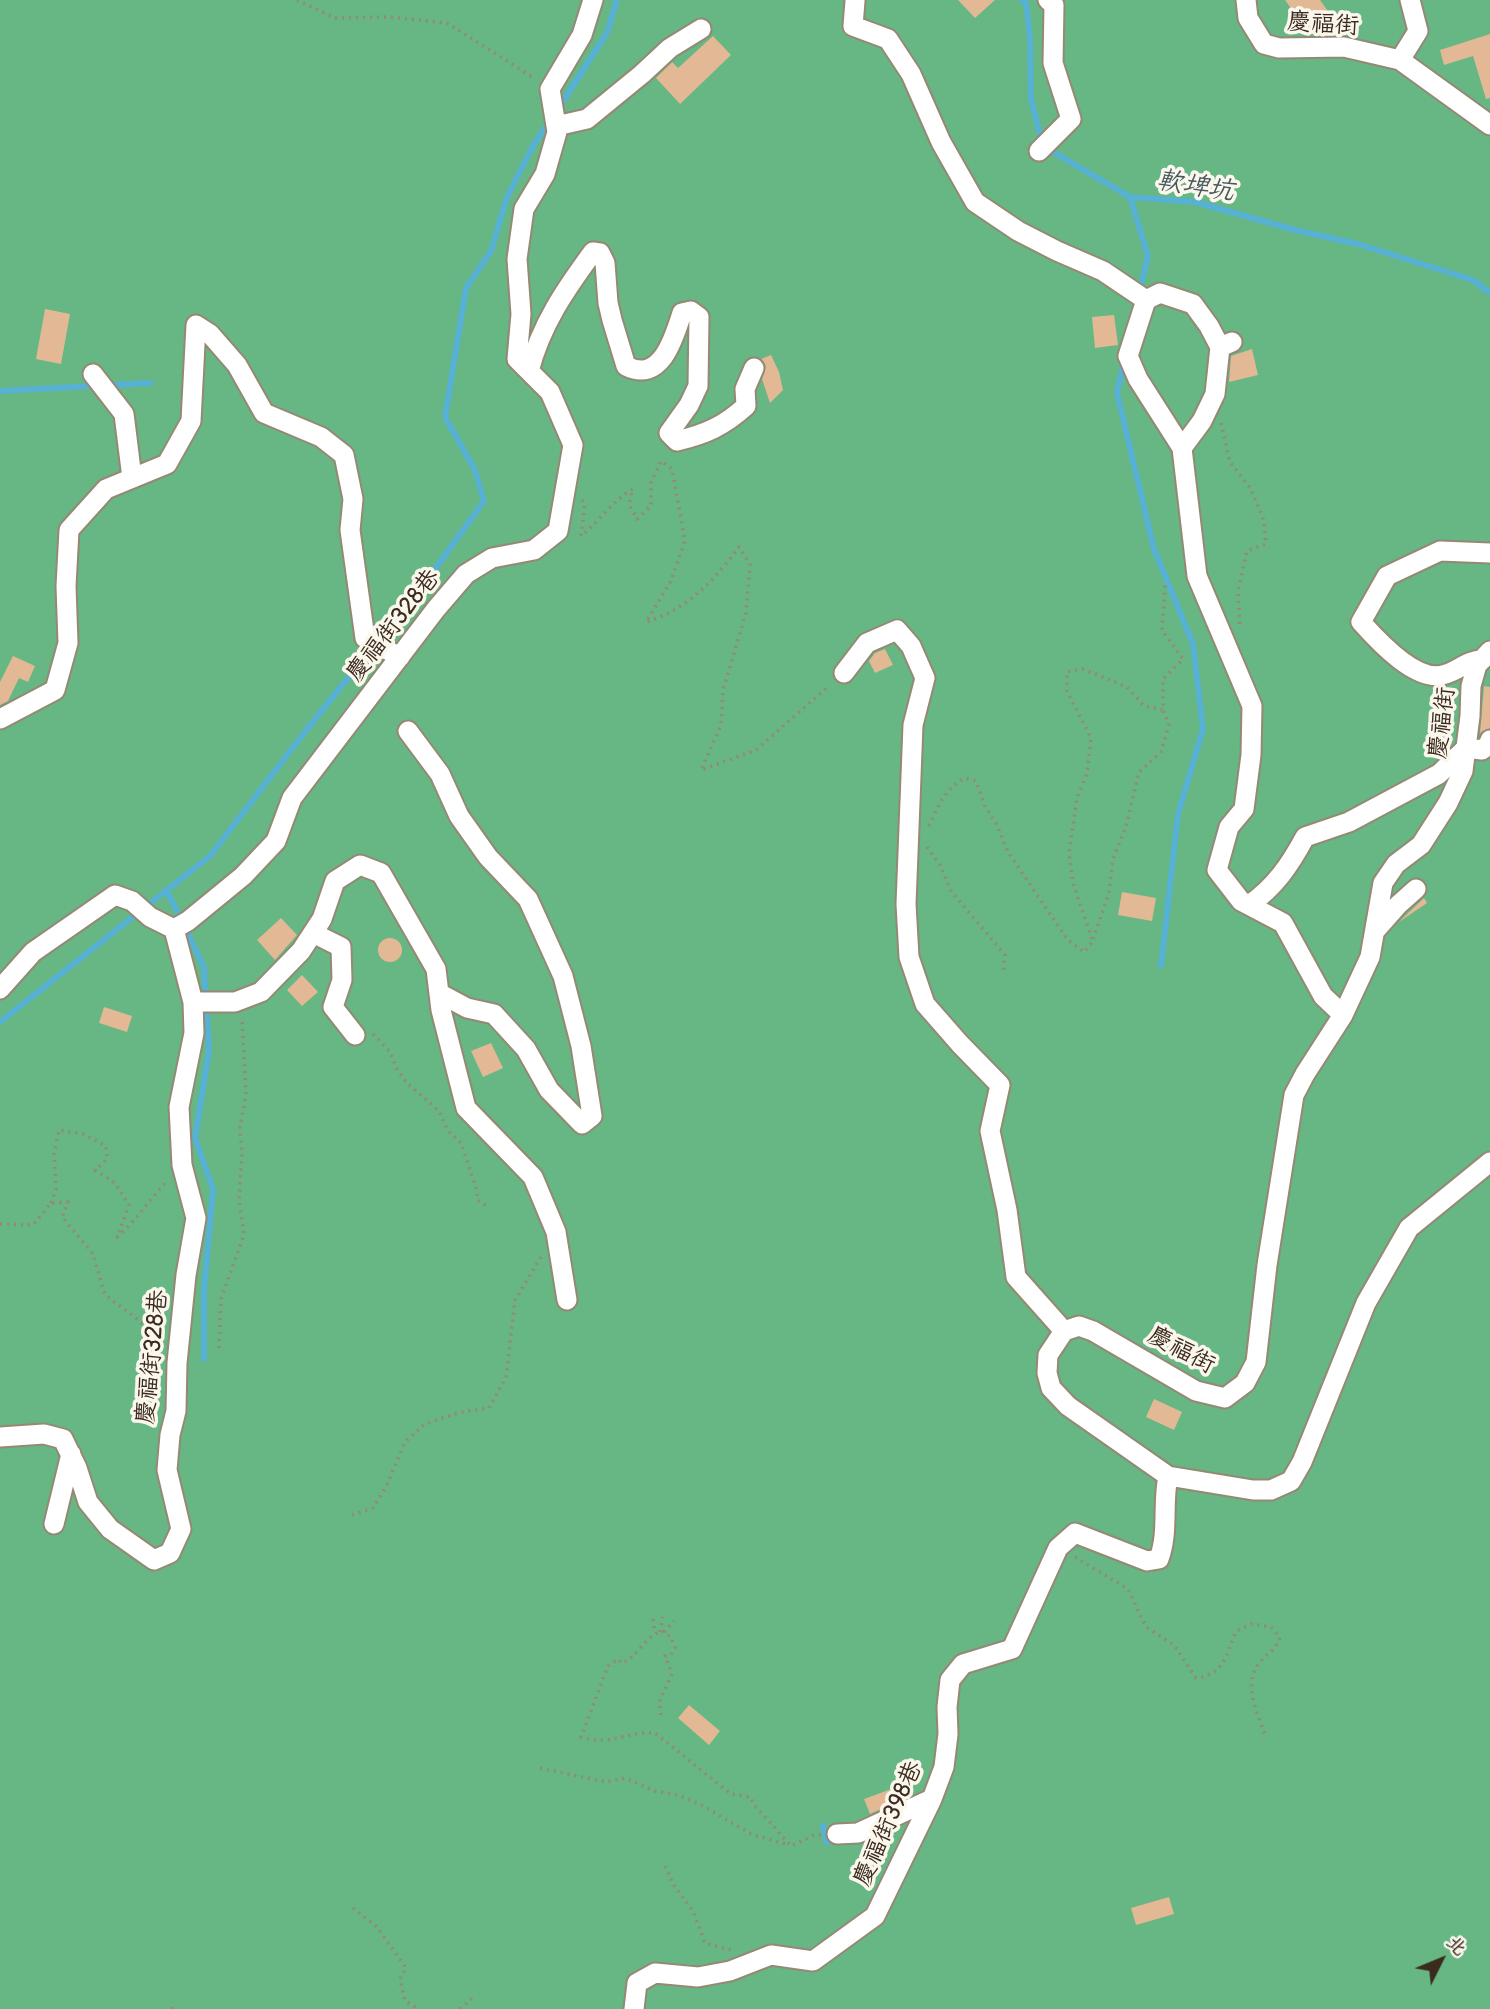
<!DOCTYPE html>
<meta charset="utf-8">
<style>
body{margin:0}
#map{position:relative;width:1490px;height:2009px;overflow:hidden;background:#efe6c9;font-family:Pangolin,"LXGW WenKai TC",sans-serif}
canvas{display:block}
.north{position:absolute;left:1406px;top:1925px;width:70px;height:70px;-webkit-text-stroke:5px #fbf7ec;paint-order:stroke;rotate:47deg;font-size:19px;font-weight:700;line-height:28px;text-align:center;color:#3b2a1e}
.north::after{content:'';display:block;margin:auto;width:24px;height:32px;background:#3b2a1e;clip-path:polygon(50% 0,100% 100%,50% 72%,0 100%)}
</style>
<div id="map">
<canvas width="1490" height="2009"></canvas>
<div class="north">北</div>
</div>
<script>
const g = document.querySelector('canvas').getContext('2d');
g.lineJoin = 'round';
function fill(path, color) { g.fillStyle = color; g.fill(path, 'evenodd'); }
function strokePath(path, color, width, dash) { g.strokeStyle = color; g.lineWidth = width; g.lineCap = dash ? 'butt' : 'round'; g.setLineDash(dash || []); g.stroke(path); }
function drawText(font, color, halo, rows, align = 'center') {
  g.font = font + ' Pangolin,"LXGW WenKai TC",sans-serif'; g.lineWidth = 7; g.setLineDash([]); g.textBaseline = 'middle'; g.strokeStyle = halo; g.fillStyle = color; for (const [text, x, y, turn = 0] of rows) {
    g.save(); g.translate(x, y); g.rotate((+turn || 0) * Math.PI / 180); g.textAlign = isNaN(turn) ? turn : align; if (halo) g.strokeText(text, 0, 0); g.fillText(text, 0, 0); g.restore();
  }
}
const forest = new Path2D(`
 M0,0H1490V2009H0Z`);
const stream = new Path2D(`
 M1022,0L1026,3L1030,37L1031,99L1043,146L1130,197L1195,202L1295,230L1358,244L1473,280L1490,293
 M558,109L607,33L617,0
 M1130,197L1148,256L1139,294
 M1124,362L1117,393L1154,549L1193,644L1203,729L1178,814L1161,966
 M0,391L150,383
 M167,891L204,967L209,1051L195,1138L213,1189L204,1291V1359
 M0,1022L210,856L307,729L430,576L484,501L475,470L445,417L466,288L491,251L507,197L534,144L550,121
 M823,1826L827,1843`);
const building = new Path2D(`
 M958,0H995L975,18Z
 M1285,0H1320L1330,14L1307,31Z
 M1490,34V98L1486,99L1473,56L1444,65L1440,50Z
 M713,36L731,55L680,104L656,78L672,62L678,68Z
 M45,309L70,314L61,364L36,359Z
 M1114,315L1118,345L1095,348L1092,317Z
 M1252,349L1258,375L1229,382L1231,356Z
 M771,355L779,372L783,390L770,403L762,379L766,366L761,359Z
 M885,649L893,665L875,673L869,661L875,653Z
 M13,656L35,666L28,682L19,678L8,701L0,705V682Z
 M1484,686L1490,687V728L1480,733Z
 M1122,892L1156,898L1152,921L1118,915Z
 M1424,898L1427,903L1399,922L1407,914Z
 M281,918L297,935L275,960L257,940Z
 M378 950a12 12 0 1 1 24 0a12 12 0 1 1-24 0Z
 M302,975L318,992L302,1006L287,990Z
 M104,1007L132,1016L127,1032L99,1023Z
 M491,1043L503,1068L483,1077L471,1051Z
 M1154,1399L1182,1412L1174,1430L1146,1417Z
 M689,1705L720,1731L709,1745L678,1718Z
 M908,1783L912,1795L870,1814L864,1799Z
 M1169,1897L1174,1914L1136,1925L1131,1908Z`);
const path = new Path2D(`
 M297,0L335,18L389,17L447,23L534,78
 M1221,423L1230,462L1251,489L1264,521L1266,544L1247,551L1238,591L1240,628
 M582,500L585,504L581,536C600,521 612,501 633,489L629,504L637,519L651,506V483L661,461L672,469L685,541L671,581L646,622C685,611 716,579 739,547L750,564L746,613L723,690L721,725L701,770L756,750L829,686
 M929,826C938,806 945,789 965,778L976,781L985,806L997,825L1008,852L1067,939L1084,952L1093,941L1073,884L1069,853L1077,798L1087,773L1091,738L1067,691V672L1083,669L1127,687L1144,706L1163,710V679L1183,659L1162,630L1165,585
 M927,847L940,865L951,891L1005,955L1003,973
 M1093,939L1109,893L1113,859L1126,826L1139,772L1161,752L1169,724L1163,710
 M373,1034L390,1052L397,1069L406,1082L439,1111L448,1131L461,1143L477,1191V1200L490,1208
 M51,1203L56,1189L54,1153L59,1130L83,1134L106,1146L107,1159L95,1170L115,1183L129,1205L117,1237C136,1221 150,1199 167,1181
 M0,1224L33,1225L51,1203L68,1202L62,1217L93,1254L105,1295L140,1321L158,1348
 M219,1348L221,1299L244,1235L239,1199L242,1154L240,1127L246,1094L242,1019
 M352,1515L373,1508L387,1485L405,1442L425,1424L461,1412L489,1408L506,1377L515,1300L541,1257
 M1075,1557L1128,1589L1146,1627L1174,1645L1196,1678C1225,1674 1226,1655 1236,1631L1252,1624L1271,1627L1280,1637C1275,1652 1269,1651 1260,1662C1242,1684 1257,1711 1265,1735
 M653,1619L655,1633
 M660,1632L663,1617
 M664,1632L674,1621
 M661,1715L659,1702L672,1674L665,1656L671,1655L675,1648L671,1637L662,1631C644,1636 639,1657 621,1663L618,1659L608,1666L581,1737C611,1747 628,1730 655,1733L731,1794L750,1797L756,1807L791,1846L814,1835H821
 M540,1768L606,1782L625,1778L655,1791L674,1794L698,1803L751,1834L789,1845
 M665,1866L673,1884L693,1911L705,1943L731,1950
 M353,1908L377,1927L406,1968L400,1979L405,2001L419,2009
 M172,2009L177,2004
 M460,2009L474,1997`);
const minor = new Path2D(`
 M1246,0L1248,18L1264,44L1279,48L1344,47L1400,60L1490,125
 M855,1L853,26L888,39L911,74L941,142L975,202L1018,231L1057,251L1103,271L1146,300L1128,356L1138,379L1182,448L1197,576L1252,706L1251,755L1244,809L1229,827L1217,870L1241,901L1283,923L1323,996L1343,1015
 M1400,60L1418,31L1410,0
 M556,126L587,119L642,74L670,48L701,29
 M1039,151L1071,119L1053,63L1054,5L1048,0
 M1146,300L1160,293L1193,304L1209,326L1220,347L1232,342
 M529,371C541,325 565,290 593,252L600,253L605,263L608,303L612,320L626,366C661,384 674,338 682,313L691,311L699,317L698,386L689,405L669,433L677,441C706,434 724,426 746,406L745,389L754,368
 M93,374L124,414L132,478
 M1182,448L1202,421L1215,394L1220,347
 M1490,651L1477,665L1471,686L1470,716L1463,771L1448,803L1421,845L1396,864L1383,883L1370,957L1343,1015L1305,1074L1294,1095L1267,1265L1256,1362L1245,1383L1225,1398L1196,1391L1093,1331L1079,1326L1064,1331L1048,1355L1047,1373L1051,1388L1068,1406L1168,1476L1253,1490H1271L1291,1481L1302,1462L1366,1303L1409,1228L1490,1162
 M1482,660C1468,660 1459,670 1446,674C1418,685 1378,641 1361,622L1387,576L1440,551L1490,553
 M844,673L867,643L897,630L911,646L925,678L913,725L906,904L909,957L925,1004L960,1044L1000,1085L990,1131L1007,1210L1016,1277L1064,1331
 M0,719L55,690L68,643L66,586L69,530L106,489L167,464L191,421L196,325L210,334L237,365L264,413L321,437L344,455L353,499L350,530L365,638L400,657
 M408,731L440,774L459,816L488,857L528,899L563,976L581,1046L592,1116L582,1124L549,1090L526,1049L494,1014L467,1008L439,993
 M1249,905C1275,887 1290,865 1305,837L1349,822L1439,774L1466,748L1482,750L1489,744L1490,740
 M1375,931L1398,905L1416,889
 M313,933L341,947L342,980L333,1007L355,1035
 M0,989L33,952L115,895L132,901L150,917L174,929L188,921L243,876L276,841L292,798L436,609L466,574L492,558L534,550L558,531L573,445L550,392L517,359L521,314L517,259L524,209L545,174L557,132L550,89L582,35L593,0
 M193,1002H235L261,992L301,951L322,919L335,881L360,865L381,873L436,969L441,1010L466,1108L533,1177L556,1232L567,1300
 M0,1437L44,1434L63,1439L77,1468L88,1502L110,1529L154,1560L170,1553L181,1529L167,1470L170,1435L176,1411L177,1363L186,1275L196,1218L182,1165L179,1107L194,1033L193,1002L174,929
 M54,1524L71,1454
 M837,1834L858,1833L932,1799
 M634,2009L637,1983L655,1973L698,1977L730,1971L771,1955L813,1961L875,1916L932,1799L944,1767L948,1734L947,1707L950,1680L963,1664L1012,1649L1058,1548L1075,1533L1147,1561L1159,1559C1169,1532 1162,1504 1168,1476`);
const streetNames = [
 ["慶福街",1323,25,4],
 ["慶福街328巷",394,626,-52],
 ["慶福街",1443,723,-83],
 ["慶福街",1181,1351,28],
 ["慶福街328巷",153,1357,-84],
 ["慶福街398巷",889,1824,-66]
];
const waterNames = [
 ["軟埤坑",1195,187,9]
];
fill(forest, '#66b783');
strokePath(stream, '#57b1d5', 6);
fill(building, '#e3b894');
strokePath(minor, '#958874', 23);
strokePath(path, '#958874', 3.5, [2, 5]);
strokePath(minor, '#fff', 19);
drawText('24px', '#3b2a1e', '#fbf7ec', streetNames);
drawText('italic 26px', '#45595e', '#fbf7ec', waterNames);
</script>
